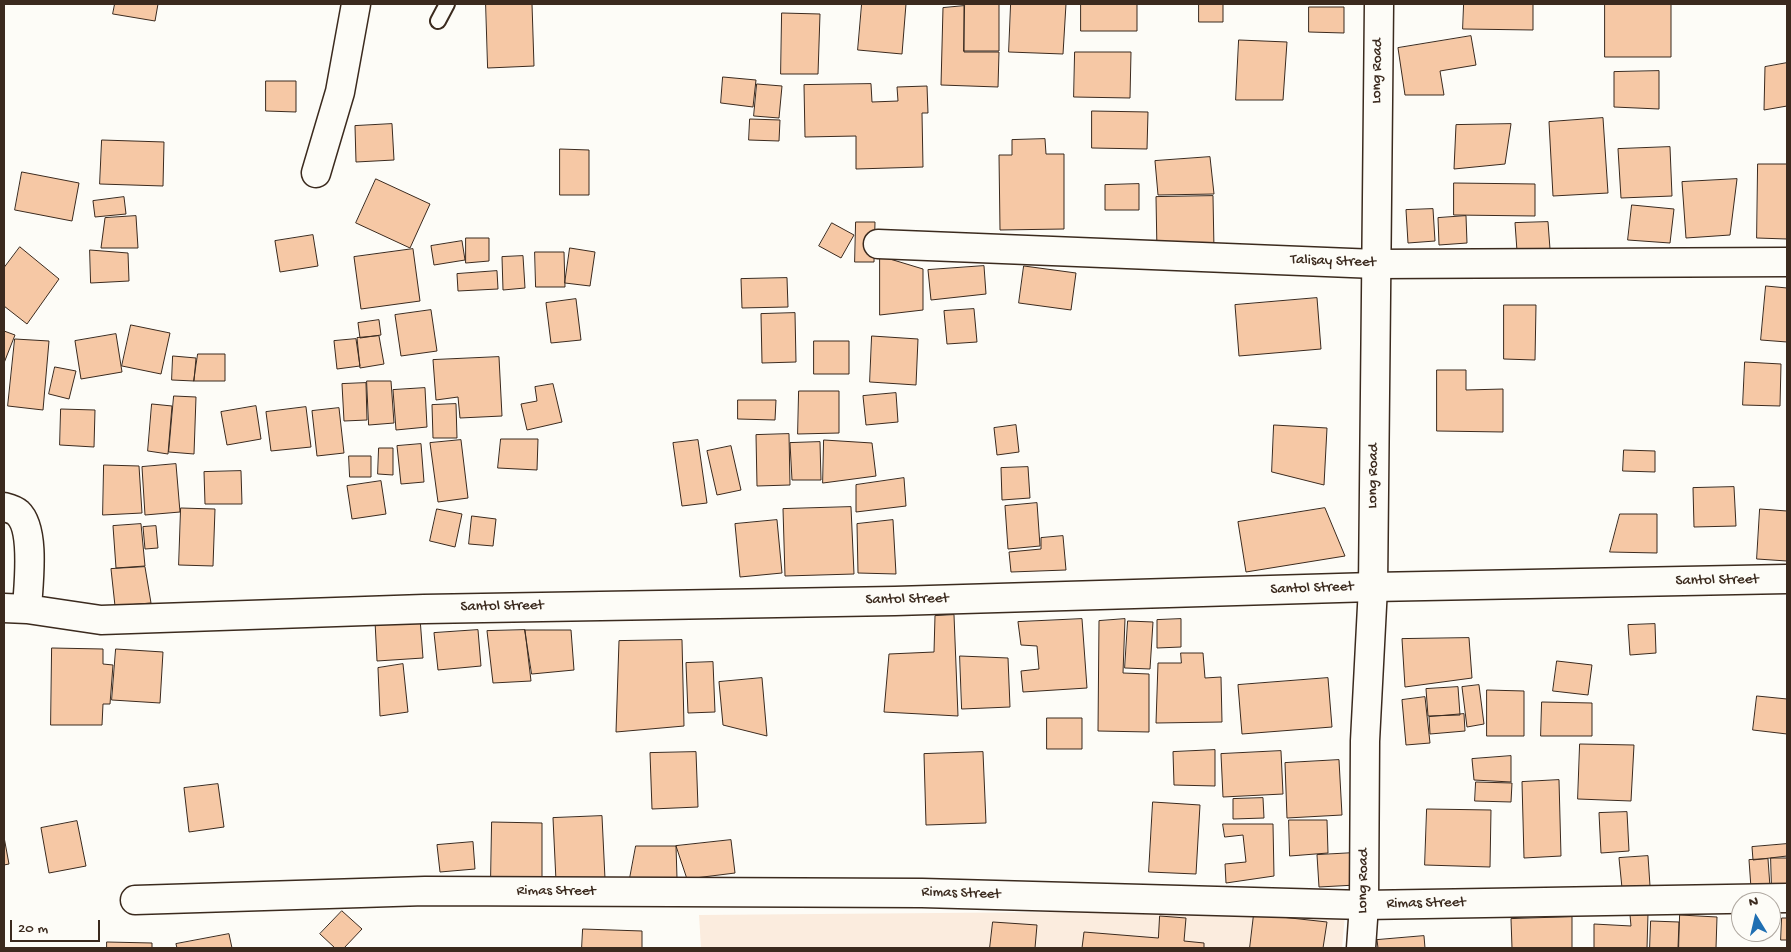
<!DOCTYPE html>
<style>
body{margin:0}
#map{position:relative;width:1791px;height:952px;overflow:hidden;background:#fdfcf7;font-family:"Gochi Hand",sans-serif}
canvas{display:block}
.frame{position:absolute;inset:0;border:5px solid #3b2a1e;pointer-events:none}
.north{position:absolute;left:1731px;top:892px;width:50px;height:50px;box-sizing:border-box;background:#fdfcf7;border:1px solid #afa8a0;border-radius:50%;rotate:351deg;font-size:14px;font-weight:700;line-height:20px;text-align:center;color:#3b2a1e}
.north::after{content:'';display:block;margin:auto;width:18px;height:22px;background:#1f6fb2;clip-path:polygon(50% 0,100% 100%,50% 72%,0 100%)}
.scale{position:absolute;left:10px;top:920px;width:90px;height:22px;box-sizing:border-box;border:2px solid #3b2a1e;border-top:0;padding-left:6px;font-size:15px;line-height:18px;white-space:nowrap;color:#3b2a1e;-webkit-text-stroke:4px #fdfcf7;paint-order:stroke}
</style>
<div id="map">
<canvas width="1791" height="952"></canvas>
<div class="frame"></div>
<div class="north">N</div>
<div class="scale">20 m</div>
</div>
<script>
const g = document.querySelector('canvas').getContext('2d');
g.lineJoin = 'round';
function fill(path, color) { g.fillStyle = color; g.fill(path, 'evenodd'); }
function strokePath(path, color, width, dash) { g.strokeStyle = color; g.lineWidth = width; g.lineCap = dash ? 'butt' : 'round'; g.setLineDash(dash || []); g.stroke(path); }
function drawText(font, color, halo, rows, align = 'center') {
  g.font = font + ' "Gochi Hand",sans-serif'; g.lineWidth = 4.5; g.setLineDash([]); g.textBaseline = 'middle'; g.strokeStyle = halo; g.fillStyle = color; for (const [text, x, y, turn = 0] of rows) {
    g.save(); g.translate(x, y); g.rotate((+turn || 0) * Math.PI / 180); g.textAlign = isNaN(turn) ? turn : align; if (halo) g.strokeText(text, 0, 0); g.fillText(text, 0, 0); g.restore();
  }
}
const built = new Path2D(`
 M1181,911L1345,915L1342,948H701L699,915Z`);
const building = new Path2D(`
 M115,4H158L155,21L113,14Z
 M486,4H532L534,66L488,68Z
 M862,4H906L902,54L858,50Z
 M965,4H999V51H964Z
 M1011,4H1066L1063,54L1009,52Z
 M1081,4H1137V31H1081Z
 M1199,4H1223V22H1199Z
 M1464,4H1533V30L1463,29Z
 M1605,4H1671V57H1605Z
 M964,6V52H999L998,87L941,85L943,8Z
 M1309,7H1344V33L1309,32Z
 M782,13L820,14L818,74H781Z
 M1471,36L1476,65L1440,71L1444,95H1405L1398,48Z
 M1239,40L1287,42L1283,100H1236Z
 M1075,52H1131L1130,98L1074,97Z
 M1787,63V106L1764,110L1765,67Z
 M1659,71V109L1614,107V72Z
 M723,77L756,80L753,107L721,103Z
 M266,81H296V112L266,111Z
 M757,84L782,86L779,118L754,116Z
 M871,84L872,102L898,101L897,87L927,86L928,113H922L923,167L856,169V136L805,137L804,85Z
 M1092,111L1148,112L1147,149L1092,148Z
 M1603,118L1608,193L1553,196L1549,122Z
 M750,119L780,120L779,141L749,140Z
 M392,124L394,160L356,162L355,126Z
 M1511,124L1505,164L1454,169L1456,125Z
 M1045,139L1046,154H1064V229L1000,230L999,155H1012V140Z
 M102,140L164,142L163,186L100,184Z
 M1670,147L1672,196L1621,198L1618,149Z
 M560,149L589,150V195H560Z
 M1210,157L1214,194L1158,195L1155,161Z
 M1758,164H1787V239L1757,238Z
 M22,172L79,183L72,221L15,210Z
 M376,179L430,204L410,248L356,223Z
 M1737,179L1730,235L1686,238L1682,182Z
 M1454,183L1535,184V216L1454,215Z
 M1139,184V210H1105V185Z
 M1213,196L1214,250L1157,252L1156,197Z
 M124,197L126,214L95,217L93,201Z
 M1632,205L1674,209L1670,243L1628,240Z
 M1433,209L1435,241L1408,243L1406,210Z
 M136,216L138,248H101L105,218Z
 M1466,216L1467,243L1439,245L1438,218Z
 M856,222H875L874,262H855Z
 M1548,222L1550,249L1517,251L1515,223Z
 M832,223L854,235L841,258L819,246Z
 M313,235L318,266L280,272L275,241Z
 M466,238H489V261L466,263Z
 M462,241L465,260L434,265L431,246Z
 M20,247L59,279L27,324L4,306V268Z
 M570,248L595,252L590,286L565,283Z
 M413,249L420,301L361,309L354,257Z
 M90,250L128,253L129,281L91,283Z
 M535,252H564L565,287H536Z
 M523,256L525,288L503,290L502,257Z
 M880,256L923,269V310L880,315Z
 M984,266L986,294L931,300L928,270Z
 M1024,266L1076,273L1071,310L1019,303Z
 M497,271L498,289L458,291L457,274Z
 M787,278L788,307L742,308L741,279Z
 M1766,286L1787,288V342L1761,340Z
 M1317,298L1321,349L1239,356L1235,305Z
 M576,299L581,340L551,343L546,303Z
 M1504,305H1536L1535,360L1504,359Z
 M974,309L977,342L947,344L944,311Z
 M431,310L437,351L401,356L395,315Z
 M795,313L796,362L762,363L761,314Z
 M379,320L381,335L360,338L358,323Z
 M131,325L170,333L161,374L122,366Z
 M4,331L15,335L4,363Z
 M116,334L122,372L81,379L75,341Z
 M379,336L384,364L360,368L357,338Z
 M872,336L918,339L916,385L870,382Z
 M15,339L49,341L43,410L8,406Z
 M356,339L360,366L337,369L334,341Z
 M814,341H849V374H814Z
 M198,354H225V381H194Z
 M173,356L196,358L194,381L172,380Z
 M499,357L502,416L460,418L458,397L436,400L433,360Z
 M1745,362L1781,364L1780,406L1743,405Z
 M55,367L76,371L69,399L49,394Z
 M1437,370H1466V390L1503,389V432L1437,431Z
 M367,381H391L394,423L369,425Z
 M366,383L367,420L344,421L342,384Z
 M553,384L562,422L527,430L521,404L537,401L535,387Z
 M425,388L427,427L396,430L393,390Z
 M799,391H839V433L798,434Z
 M896,393L898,422L866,425L863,396Z
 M174,396L196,397L194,454L169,452Z
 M738,400H776L775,420L738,419Z
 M152,404L172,406L168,454L148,451Z
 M456,404L457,438H433L432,405Z
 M256,406L261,439L227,445L221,412Z
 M306,407L311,447L271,451L266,412Z
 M339,408L344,453L317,456L312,411Z
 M61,409L95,410L94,447L60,445Z
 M1016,425L1019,452L997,455L994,428Z
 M1274,425L1327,428L1324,485L1272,472Z
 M789,434L790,485L757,486L756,435Z
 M501,439H538L537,470L498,468Z
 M461,440L468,498L438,502L430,443Z
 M698,440L707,503L682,506L673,443Z
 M824,440L872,443L876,476L823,483Z
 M820,442L821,480H792L790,443Z
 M421,444L424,482L401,484L397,446Z
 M731,446L741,490L717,495L707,451Z
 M379,448H393V475L378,474Z
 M1624,450L1655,451V472L1623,471Z
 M349,456H371V477H350Z
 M176,464L180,512L145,515L142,467Z
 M104,465L139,466L142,513L103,515Z
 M1028,467L1030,498L1002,500L1001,468Z
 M241,471L242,504H205L204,472Z
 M904,478L906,506L856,512V485Z
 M381,481L386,514L352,519L347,486Z
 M1734,487L1736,526L1694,527L1693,488Z
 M1037,503L1040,546L1008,549L1005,506Z
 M851,507L854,574L785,576L783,509Z
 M181,508L215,509L213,566L179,565Z
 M1325,508L1345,556L1246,572L1238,522Z
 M437,509L462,514L455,547L430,541Z
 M1760,509L1787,511V561L1757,559Z
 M1620,514H1657V553L1610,552Z
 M472,516L496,519L493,546L469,544Z
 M777,520L782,573L740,577L735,524Z
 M893,520L896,574L858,573L857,524Z
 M141,524L145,566L116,568L113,526Z
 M156,526L158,548L145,549L143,527Z
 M1063,536L1066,570L1011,572L1009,552L1041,549V538Z
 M145,567L151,603L115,606L111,569Z
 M954,615L958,716L884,712L889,654L934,652L935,616Z
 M420,618L423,658L377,661L375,621Z
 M1082,619L1087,688L1023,692L1021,671L1039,669L1037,646L1021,645L1018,622Z
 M1125,619L1123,673L1149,674V732L1098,731L1099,621Z
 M1181,619V647L1157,648V620Z
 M1128,621L1153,622L1150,669L1125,668Z
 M1655,624L1656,653L1630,655L1628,625Z
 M478,630L481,666L438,670L434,633Z
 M525,630L531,681L493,683L487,631Z
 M525,630H571L574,670L532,674Z
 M1469,638L1472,678L1405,687L1402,639Z
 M682,640L684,726L616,732L619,641Z
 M52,648L103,649V664L113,665L110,704H103L102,725H51Z
 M116,649L163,652L160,703L112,700Z
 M1181,653H1203L1205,678L1221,677L1222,722L1156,723L1158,663H1181Z
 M960,656L1008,658L1010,707L962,709Z
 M1557,661L1592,665L1588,695L1553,691Z
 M713,662L715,712L688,713L686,663Z
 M403,664L408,712L380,716L378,668Z
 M762,678L767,736L723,725L719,682Z
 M1328,678L1332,727L1242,734L1238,685Z
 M1479,685L1484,724L1467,727L1462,687Z
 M1458,687L1460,715L1428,716L1426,689Z
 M1487,690L1524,691V736H1487Z
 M1757,696L1787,699V734L1753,730Z
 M1425,697L1430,743L1406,745L1402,700Z
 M1542,702L1592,703V736H1541Z
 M1464,714L1465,731L1430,734L1429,717Z
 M1047,718H1082V749H1047Z
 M1580,744L1634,745L1631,801L1578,799Z
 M1215,750V786L1174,785L1173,752Z
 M1281,751L1283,794L1223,797L1221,754Z
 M696,752L698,807L652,809L650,753Z
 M983,752L986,823L926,825L924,754Z
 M1511,756V782L1474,780L1472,759Z
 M1339,760L1342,815L1287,818L1285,763Z
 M1559,780L1561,856L1524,858L1522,782Z
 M1476,782L1512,783L1511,802L1475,801Z
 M218,784L224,827L189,832L184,788Z
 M1263,798L1264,818L1233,819V799Z
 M1153,802L1200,805L1196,874L1149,872Z
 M1427,809L1491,810L1490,867L1425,865Z
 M1627,812L1629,851L1601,853L1599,813Z
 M602,816L605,879L556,881L553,818Z
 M1289,820H1327L1328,853L1290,856Z
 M77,821L86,866L49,873L41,828Z
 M492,822L542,823V878H491Z
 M1223,824H1273L1274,876L1226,883L1225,864L1246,862L1243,835L1225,837Z
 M4,837L9,864L4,865Z
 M731,840L735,873L687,879L676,846Z
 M473,842L475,869L440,872L437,845Z
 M1787,844V856L1753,860L1752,847Z
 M636,846H676L677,878H630Z
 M1354,853L1356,885L1319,887L1317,855Z
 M1648,856L1650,886L1622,888L1619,858Z
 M1771,858H1787V891H1772Z
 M1768,859L1770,887L1751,888L1749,860Z
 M342,911L362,929L344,948H335L320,934Z
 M1254,914L1327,922L1323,948H1250Z
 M1648,914L1647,948H1594V924L1631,926L1630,915Z
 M1680,915L1717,917L1716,948H1679Z
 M1160,916L1186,918L1184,941L1204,943V948H1082L1084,932L1158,938Z
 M1572,917V948H1512L1511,919Z
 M1782,918H1787V940H1781Z
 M1651,921L1679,922L1678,948H1650Z
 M993,922L1037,925L1035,948H990Z
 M583,929L642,931V948H582Z
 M229,934L232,948H177L176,944Z
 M1424,936L1425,948H1378L1377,940Z
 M107,942L152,943V948H107Z`);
const lane = new Path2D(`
 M438,21L447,4`);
const street = new Path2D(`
 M316,173L340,92L356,4
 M878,244L1376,264L1787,262
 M4,507C8,508 15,510 18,513C36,530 28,586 27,609
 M4,608L27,609L101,620L424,609L895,601L1373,587L1787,579
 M135,900L425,891L922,893L1364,905L1787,898`);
const secondary = new Path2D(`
 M1361,948L1364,905L1365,741L1373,587L1379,4`);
const streetNames = [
 ["Long Road",1378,71,-89],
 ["Talisay Street",1333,262,2],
 ["Long Road",1374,476,-89],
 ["Santol Street",1717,581,-1],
 ["Santol Street",1312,589,-2],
 ["Santol Street",907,600,-1],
 ["Santol Street",502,607,-1],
 ["Long Road",1364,881,-89],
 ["Rimas Street",556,892],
 ["Rimas Street",961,894,2],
 ["Rimas Street",1426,904,-1]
];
fill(built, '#fbecde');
fill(building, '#f6c8a5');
strokePath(building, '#3b2a1e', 1);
strokePath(lane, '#3b2a1e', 18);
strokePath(street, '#3b2a1e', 31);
strokePath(secondary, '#3b2a1e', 31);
strokePath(lane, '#fdfcf7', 14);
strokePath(street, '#fdfcf7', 28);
strokePath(secondary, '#fdfcf7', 28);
drawText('15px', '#3b2a1e', '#fdfcf7', streetNames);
</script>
